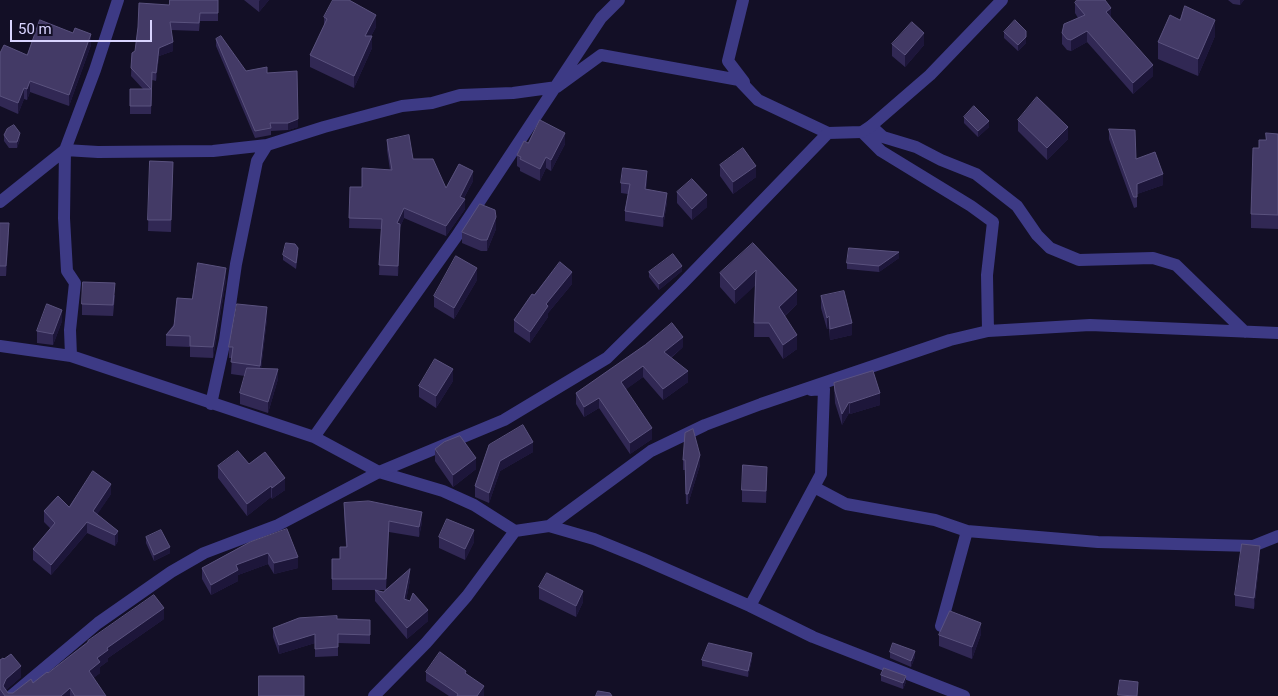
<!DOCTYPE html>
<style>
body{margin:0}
#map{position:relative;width:1278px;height:696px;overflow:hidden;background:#130f26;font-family:Roboto,sans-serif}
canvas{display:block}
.scale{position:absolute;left:10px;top:20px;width:142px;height:22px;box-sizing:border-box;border:2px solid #d9d4ff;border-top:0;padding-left:6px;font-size:15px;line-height:18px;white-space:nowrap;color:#d9d4ff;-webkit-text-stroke:4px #130f26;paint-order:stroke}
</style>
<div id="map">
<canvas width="1278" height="696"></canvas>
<div class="scale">50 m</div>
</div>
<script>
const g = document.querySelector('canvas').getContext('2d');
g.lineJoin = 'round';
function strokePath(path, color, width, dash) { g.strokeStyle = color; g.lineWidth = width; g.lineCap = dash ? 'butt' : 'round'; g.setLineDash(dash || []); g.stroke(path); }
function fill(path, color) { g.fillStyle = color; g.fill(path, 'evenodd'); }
const minor = new Path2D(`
 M743,0L728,61L744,82
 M871,126L883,137L916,147L941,160L976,174L1017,206L1037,235L1050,248L1079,260L1153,258L1176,265L1245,332
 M862,132L881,151L971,206L993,222L987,275L988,331
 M0,202L65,150L98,152L213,151L267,145L324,127L402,106L432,103L460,95L513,93L557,87L601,55L739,80L758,100L828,133
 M0,346L71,356L314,437L379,472L443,491L474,505L515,531L549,526L594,539L643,559L750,606L813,637L964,696
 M71,356L70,330L75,283L67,271L64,218L65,150L95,70L118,0
 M211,404L225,340L236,264L257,161L267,145
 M314,437L456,237L601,18L619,0
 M814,487L846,504L935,520L967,531L1098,542L1253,546L1278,536
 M549,526L651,451L705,425L761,404L950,340L988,331L1090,325L1278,333
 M750,606L821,474L824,389L811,390
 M941,626L967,531
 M374,696L426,643L467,596L515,531`);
const tertiary = new Path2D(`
 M11,696L98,623L171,572L204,553L278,525L379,472L504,420L607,358L681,285L828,133L862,132L871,126L930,75L1002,0`);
const wall = new Path2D(`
 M218,0V21H200L199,31L171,30L173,51L159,56L156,81L152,80L151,114H130V89H143L131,76L132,53L135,51L169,5Z
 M244,0H269L259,12Z
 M1228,0H1244L1240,5L1233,4Z
 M1075,3L1111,18L1153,76L1133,94L1087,42L1071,51L1067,50L1062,44V33L1078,18L1075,13Z
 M324,17L376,27L371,36L372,48L354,88L310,67V55L324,26Z
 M1180,20L1215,36L1198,76L1158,59V42Z
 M1004,32L1026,43L1018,51L1004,38Z
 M216,39L246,71L267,73L298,127L288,130L271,131V135L255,138L216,46Z
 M892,44L924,45L905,67L892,56Z
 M91,45L69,106L30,92L27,100L24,99L18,114L0,106V53L27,55Z
 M964,117L989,127L978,137L964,123Z
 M1018,120L1068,139L1047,160L1018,131Z
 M1109,129L1136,159L1163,185L1137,194V207L1134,208L1109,139Z
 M1278,134V229L1251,228V214L1259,148L1266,140Z
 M4,135L20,139L17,148H9L4,141Z
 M387,140L413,159L446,188L473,181L464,198L465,209L446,236L404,218L400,227L398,276L379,275L381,229L349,228L350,187H362L390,170L387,150Z
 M528,143L565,144L551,171L546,168L540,181L520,171V168L517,166V155Z
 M150,161L173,162L171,232L148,231Z
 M720,165L756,177L733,194L720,176Z
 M647,181L646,189L667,202L663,227L625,221V211L628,194L621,193V183Z
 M677,192L707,207L692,220L677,203Z
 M0,223L9,233L6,276H0Z
 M496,229L487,251H481L462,243V232Z
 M298,254L296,269L283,260V255Z
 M899,258L879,272L847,269V263Z
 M682,271L659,290L649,277V272Z
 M720,273L797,290V304L785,316L797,349L783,359L769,337H754L755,285L735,304L720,287Z
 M226,280L213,358L190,357V347L166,346V335L192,299Z
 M477,280L454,319L434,307V296Z
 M572,284L548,313V317L530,343L514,332V320L534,295Z
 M115,295L113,316L82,315V304Z
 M821,296L852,335L830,340L829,328L827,329L821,308Z
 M267,319L261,369L278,379L268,413L240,404V393L245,376L231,374L232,358H229V347Z
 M62,321L53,345L37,343V331Z
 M683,347L671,358L688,382L663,400L643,377L626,389L652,439L630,454L599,408L584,417L576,404V393Z
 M453,381L436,408L419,397V386Z
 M834,383L880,405L850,414L849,413L842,425L835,403Z
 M489,445L533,452L500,471L489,503L475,497V486Z
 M435,449L476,469L453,487L435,461Z
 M683,460L700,465L688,504H686L685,470H683Z
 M218,466L285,490L272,499L271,497L247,516L218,478Z
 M767,478L766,503L742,502V490Z
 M111,494L97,514L118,531V541L115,546L87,533L51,575L33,560V549L51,529L44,522V511L69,507Z
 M344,503L422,522L419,537L389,532L386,589L410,580L406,600L428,621L407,639L375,601V590L383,592L386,590H332V559H340L346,547L344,514Z
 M146,537L170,553L154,561L146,543Z
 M439,537L474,542L465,560L439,548Z
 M250,542L298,568L274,574L268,564L238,575V581L211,595L202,579V568Z
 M1260,557L1254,609L1235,606V595Z
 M539,587L583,602L576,617L539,599Z
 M164,619L108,658V661L100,667V673L93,678L106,696H0V660L21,677L6,690L8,693H13L33,683L48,673L88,643V641Z
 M337,619L370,629V644L338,643V656L315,657V643L279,654L273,637V628Z
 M981,634L972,659L939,646V635Z
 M890,652L915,657L911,667L890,658Z
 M752,659L748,677L702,666V660Z
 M426,672L466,675L484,695L483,696H449L426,681Z
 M881,675L906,682L903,689L881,681Z`);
const shadedWall = new Path2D(`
 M260,0H269L259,12V1Z
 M1240,0H1244L1240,5Z
 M1111,8V18L1106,12Z
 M376,15V27L365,47V36Z
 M1215,20V36L1198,76V59Z
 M1087,31V42L1071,51V40Z
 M924,33V45L905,67V55Z
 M91,34V45L69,106V95Z
 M372,36V48L354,88V76Z
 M1026,37V43L1018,51V45Z
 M173,42V51L159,56L156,81V73L159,48Z
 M1153,65V76L1133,94V83Z
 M30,81V92L27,100V89Z
 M24,88V99L18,114V103Z
 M298,119V127L288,130V123Z
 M989,121V127L978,137V131Z
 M1068,127V139L1047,160V148Z
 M20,133V139L17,148V142Z
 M565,133V144L551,171V160Z
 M546,157V168L540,181V169Z
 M756,166V177L733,194V182Z
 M473,171V181L460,205L465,199V209L446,236V226L460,197Z
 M647,171V181L645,199V189Z
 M1163,174V185L1137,194V184Z
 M667,193V202L663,227V217Z
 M707,195V207L692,220V209Z
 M404,208V218L400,227L398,276L397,223Z
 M496,217V229L487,251V240Z
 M9,223V233L6,276V266Z
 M899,252V258L879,272V266Z
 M682,266V271L659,290V284Z
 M226,268V280L213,358V347Z
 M477,268V280L454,319V308Z
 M756,270V285L735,304V290Z
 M572,272V284L548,313V317L530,343V332L546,304Z
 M797,290V304L779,321V307Z
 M267,307V319L260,377V366Z
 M62,310V321L53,345V334Z
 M829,316V328L827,329V318Z
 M852,323V335L830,340V329Z
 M797,335V349L783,359V345Z
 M683,337V347L664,363V352Z
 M643,366V377L621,393V382Z
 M278,369V379L268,413V402Z
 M453,369V381L436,408V396Z
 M688,371V382L663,400V389Z
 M880,393V405L850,414V403Z
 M599,398V408L584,417V407Z
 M849,402V413L842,425V414Z
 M652,428V439L630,454V443Z
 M533,442V452L500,471L489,503V493L500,461Z
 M700,455V465L688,504V494Z
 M476,458V469L453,487V475Z
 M285,478V490L272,499V488Z
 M111,484V494L93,521V511Z
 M271,486V497L247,516V504Z
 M422,512V522L419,537V527Z
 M87,522V533L51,575V565Z
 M474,530V542L465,560V549Z
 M118,531V541L115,546V535Z
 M1260,546V557L1254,609V598Z
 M170,547V553L154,561V555Z
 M268,553V564L238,575V581L211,595V585L236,565Z
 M298,557V568L274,574V563Z
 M410,569V580L404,611V599Z
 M583,591V602L576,617V606Z
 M164,608V619L108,658V661L100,667V673L89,682V671L97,658L107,648Z
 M428,610V621L407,639V628Z
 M981,623V634L972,659V647Z
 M315,634V643L279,654V645Z
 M915,651V657L911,667V661Z
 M752,653V659L748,677V671Z
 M21,666V677L6,690L3,686L6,679Z
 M906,676V682L903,689V683Z
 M484,686V695L483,696H477Z
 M70,688V696H61Z`);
const building = new Path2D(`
 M170,0H218V13H200L199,23L170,22L173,42L159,48L156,73L152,72L151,106H130V89H151L131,68L132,53L135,51L138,27L139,3L169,5Z
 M333,0H349L376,15L365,36H372L354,76L310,55L327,19L324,17Z
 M1077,0H1105L1111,8L1106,12L1153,65L1133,83L1087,31L1071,40L1067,39L1062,33L1064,24L1085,15L1075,3Z
 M1185,6L1215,20L1198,59L1158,42L1170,15L1180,20Z
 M40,20L73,33L75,28L91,34L69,95L30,81L27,89L24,88L18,103L0,96V53L4,45L27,55Z
 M1015,20L1026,31V37L1018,45L1004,32Z
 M912,22L924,33L905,55L892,44Z
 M221,36L246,71L267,67V73L297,71L298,119L288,123H270L271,128L255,131L216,39Z
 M1037,97L1068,127L1047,148L1018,120Z
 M974,106L989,121L978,131L964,117Z
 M540,120L565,133L551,160L546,157L540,169L520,159L521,157L517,155L524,141L528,143Z
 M14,125L20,133L17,142H9L4,135L7,129Z
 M1109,129L1135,130L1136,159L1155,152L1163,174L1137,184V197H1134Z
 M1266,133L1278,134V215L1251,214L1253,148H1259V140H1266Z
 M409,135L413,159H433L446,188L459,164L473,171L460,197L465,199L446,226L404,208L397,223L400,224L398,266L379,265L382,219L349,218L350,187H362V168L392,170L387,140Z
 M743,148L756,166L733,182L720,165Z
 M150,161L173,162L171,220H148Z
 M623,168L647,171L645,189L667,193L663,217L625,211L630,184L621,183Z
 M692,179L707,195L692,209L677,192Z
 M480,204L495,210L496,217L487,240H481L462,232Z
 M0,223H9L6,266H0Z
 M286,243L295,244L298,248L296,263L283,255Z
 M753,243L797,290L779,307L797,335L783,345L769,323H754L756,270L735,290L720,273Z
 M849,248L899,252L879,266L847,263Z
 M673,254L682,266L659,284L649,272Z
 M456,256L477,268L454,308L434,296Z
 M560,262L572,272L546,304L548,306L530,332L514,320L532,294L534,295Z
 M198,263L226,268L213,347L190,346V336L166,335L174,326L177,298L192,299Z
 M83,282L115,283L113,305L82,304Z
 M844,291L852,323L830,329L829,316L827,318L821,296Z
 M47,304L62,310L53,334L37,331Z
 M237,304L267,307L260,366L231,362L233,347H229Z
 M672,323L683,337L664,352L688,371L663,389L643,366L621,382L652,428L630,443L599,398L584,407L576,393L645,345Z
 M435,359L453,369L436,396L419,386Z
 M247,368L278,369L268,402L240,393Z
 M873,371L880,393L850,403L849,402L842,414L835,391L834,383Z
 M523,425L533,442L500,461L489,493L475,486L489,445Z
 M693,429L700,455L688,494H686L685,460H683L685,433Z
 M460,436L476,458L453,475L435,449L444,442Z
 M238,451L249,464L265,452L285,478L272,488L271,486L247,504L218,466Z
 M743,465L767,467L766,491L742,490Z
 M93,471L111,484L93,511L118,531L115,535L87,522L51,565L33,549L55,523L44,511L58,496L69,507Z
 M369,501L422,512L419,527L389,521L386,579H332V559H340V547H347L344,503Z
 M447,519L474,530L465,549L439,537Z
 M287,529L298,557L274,563L268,553L236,565L238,570L211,585L202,568L250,542Z
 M161,530L170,547L154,555L146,537Z
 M1242,544L1260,546L1254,598L1235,595Z
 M410,569L404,599L410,601L413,593L428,610L407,628L375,590L383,592Z
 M547,573L583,591L576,606L539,587Z
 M154,595L164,608L107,648L108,650L97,658L100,662L89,671L106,696H75L70,688L61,696H5L0,689V660L3,658L4,659L11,654L21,666L6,679L3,686L8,693H13L31,679L33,683L47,672L48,673L88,642V641Z
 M950,611L981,623L972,647L939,635Z
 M337,616V619L370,620V635L338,634V647L315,649V634L279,645L273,628L299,618Z
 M709,643L752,653L748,671L702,660Z
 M893,643L915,651L911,661L890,652Z
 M440,652L466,671L465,673L484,686L477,696H457L458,694L426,672Z
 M884,668L906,676L903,683L881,675Z
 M259,676H304V696H259Z
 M1120,680L1138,682L1137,696L1118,695Z
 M598,691L610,693L612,696H596Z`);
strokePath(minor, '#3d3a85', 12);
strokePath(tertiary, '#3d3a85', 12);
fill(wall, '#312854');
fill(shadedWall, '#1d163a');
fill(building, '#433a66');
strokePath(building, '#5a527e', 1);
</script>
